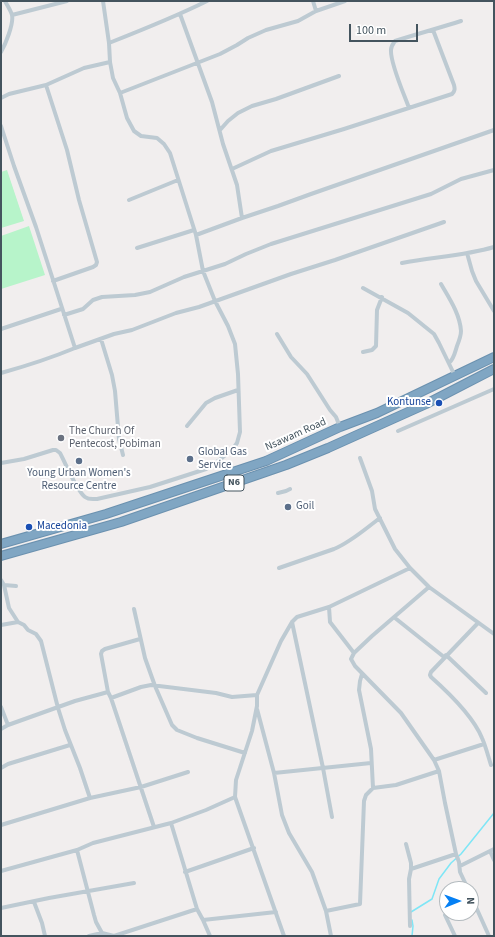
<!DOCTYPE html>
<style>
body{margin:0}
#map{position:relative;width:495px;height:937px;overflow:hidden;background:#f1eeee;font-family:"Source Sans 3",sans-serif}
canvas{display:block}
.frame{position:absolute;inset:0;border:2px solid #44545e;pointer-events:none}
.north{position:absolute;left:439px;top:881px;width:40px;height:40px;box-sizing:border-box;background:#fff;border:1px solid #b4bbbf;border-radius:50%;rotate:89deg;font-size:11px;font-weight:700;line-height:16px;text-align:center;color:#44545e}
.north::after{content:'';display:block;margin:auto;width:14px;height:18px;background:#0580f4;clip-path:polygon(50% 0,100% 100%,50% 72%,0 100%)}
.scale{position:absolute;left:349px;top:24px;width:69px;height:18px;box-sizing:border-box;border:2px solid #44545e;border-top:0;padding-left:5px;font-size:12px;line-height:14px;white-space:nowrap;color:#44545e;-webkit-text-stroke:3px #fff;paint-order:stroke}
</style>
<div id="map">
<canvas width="495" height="937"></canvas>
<div class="frame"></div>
<div class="north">N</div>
<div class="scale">100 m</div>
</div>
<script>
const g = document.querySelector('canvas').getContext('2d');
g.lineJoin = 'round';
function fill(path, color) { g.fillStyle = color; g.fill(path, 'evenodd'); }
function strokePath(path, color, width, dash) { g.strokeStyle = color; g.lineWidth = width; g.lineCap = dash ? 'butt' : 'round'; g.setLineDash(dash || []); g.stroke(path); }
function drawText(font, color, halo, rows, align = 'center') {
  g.font = font + ' "Source Sans 3",sans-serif'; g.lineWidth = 4; g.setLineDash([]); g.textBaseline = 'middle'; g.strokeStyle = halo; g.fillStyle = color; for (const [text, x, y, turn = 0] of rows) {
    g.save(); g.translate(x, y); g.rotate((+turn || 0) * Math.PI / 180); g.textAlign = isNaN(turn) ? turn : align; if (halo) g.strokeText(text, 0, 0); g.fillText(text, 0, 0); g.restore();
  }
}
const green = new Path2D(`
 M7,170L24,221L1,228V172Z
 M29,226L45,275L1,289V236Z`);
const stream = new Path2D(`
 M411,912L432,899L439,879L451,863L461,854L494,813
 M412,920L413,926L412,936`);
const street = new Path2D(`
 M313,1L316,11
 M180,14L212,102L223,144L237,185L242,218
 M12,15L67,1
 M109,43C142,30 175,17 207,1
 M1,52C5,45 14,24 12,15C11,11 7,5 5,1
 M46,85L67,150L79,200L97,262L96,265L93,267L53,281
 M120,93L220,54L237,45L248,38L266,30L298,21L316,11L345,1
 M1,98L9,94L46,85L84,68L110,62
 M409,108C404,94 390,63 391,50C391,46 393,44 395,41C417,34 439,28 461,21
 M1,126L14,166L36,227L75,348C51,358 26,366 1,373
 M220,130L228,121L238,113L252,106L276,99L339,76
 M232,169L271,151L344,129L452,94C455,91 455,89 454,85L433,30
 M129,200L178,180
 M196,235L242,218L278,206L311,194L494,130
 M137,248L194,230
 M467,253L472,271L476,281L494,311
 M402,263C432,257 464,256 494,247
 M441,284C449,298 460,314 461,331C461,336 459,341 457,346C455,352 454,359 449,363
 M363,288L408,313L434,334L439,343L455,376
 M64,315L83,309L93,300L102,297L135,295L150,292L184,277L203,271L225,264L246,254L271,244L431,194L461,179L494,170
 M1,329L61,309
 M277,334L291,357L307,374L330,410L336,417L340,427
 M101,339L112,375L115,391L119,439L123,455
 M75,348L114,334L132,330L176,313L199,307L291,274L335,260L444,222
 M363,352L372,350L376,346L377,310L382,297
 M187,426L206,403L215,398L238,390
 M398,431L494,389
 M360,458L372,491L375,509L395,549L410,568L429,587L494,634
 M1,463L24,459L53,450H56L60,453C66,464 76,490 85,497C89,500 92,499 97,499L150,487L175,479L206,469L218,461L232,450L237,443L240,432L238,374L235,344L228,326L215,301L203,271L196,235L170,153L164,144L157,138L141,136L134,131L127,118L120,93L113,78L110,62L109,43L103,1
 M278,493L286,491L290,489
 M279,568L334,549C351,542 365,529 380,518
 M1,580L4,585L9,608L18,622
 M4,585L16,586
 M429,587L372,636L354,653L351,659L355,666L401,713L434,760L439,771L445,803L456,854L459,862L460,872L468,889
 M329,607L330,622L354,653
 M134,609L145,658L155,686L172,725L177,730L197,738L245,753
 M395,618L444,657
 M292,622L323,768L332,817
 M478,623L431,672L430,675L431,677C449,693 473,716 482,738C486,747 488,756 491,765
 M1,625L18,622L24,625L28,630L36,634L41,641L58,708L65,730L80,768L90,798
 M140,639L105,649L102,651L101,654L108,692L111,698L154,827
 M446,655L486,693
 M362,674L360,681L359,690L371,749L373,788
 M111,698L141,687L151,685L216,693L232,697L257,695
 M1,707L8,725
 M257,709L274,773L282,815L289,833L312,872L326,911L331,936
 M1,729L8,725L75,701L108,692
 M434,760L484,744
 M1,768L8,764L70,745
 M274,773L371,763
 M171,823L197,909L203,920L210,936
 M1,825L90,798L141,787L188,772
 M406,844L411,863V869L409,879L410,926
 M77,850L93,843L171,823L206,810L235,797
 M490,851L494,860
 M460,866L494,849
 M411,869L456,854
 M1,871L77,850L94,915L96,922L102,933
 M185,872L254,848
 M471,896L489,936
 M34,902L42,923L45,936
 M1,908L49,898L134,883
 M326,911L360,904L364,801L366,795L373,788L396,785L439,771
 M445,915L455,936
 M203,920L276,912
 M89,936L102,933L114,936L197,909
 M284,936L235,797L236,780L252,731L257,706V695L281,641L292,622L297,617L329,607L410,568`);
const highway = new Path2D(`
 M1,544L106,514L266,461L340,427L377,413L494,357
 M1,556L121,522L286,465L328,448L426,404L494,369`);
const markers = [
 [439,403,4,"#1a4fb4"],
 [61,438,4,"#6b7280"],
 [190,459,4,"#5c6f8a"],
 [79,461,4,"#5c6f8a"],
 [288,507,4,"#5c6f8a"],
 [29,527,4,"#1a4fb4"]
];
const shields = [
 [234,483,20]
];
const shieldNames = [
 ["N6",234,483]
];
const transitNames = [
 ["Kontunse",431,403],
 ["Macedonia",37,527,"left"]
];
const worshipNames = [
 ["The Church Of",69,432],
 ["Pentecost, Pobiman",69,445]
];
const streetNames = [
 ["Nsawam Road",296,435,-24]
];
const serviceNames = [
 ["Global Gas",198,453],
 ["Service",198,466],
 ["Young Urban Women's",79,474,"center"],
 ["Resource Centre",79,487,"center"],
 ["Goil",296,507]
];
fill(green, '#b7f4ca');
strokePath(stream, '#7fe6f6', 1.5);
strokePath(highway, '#6b91af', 10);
strokePath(street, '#bdcad2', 4);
strokePath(highway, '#80a6c3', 8);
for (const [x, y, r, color] of markers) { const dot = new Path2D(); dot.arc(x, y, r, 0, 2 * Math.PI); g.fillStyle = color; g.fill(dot); strokePath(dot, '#fff', 1.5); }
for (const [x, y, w] of shields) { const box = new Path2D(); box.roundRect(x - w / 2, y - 8, w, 16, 3); g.fillStyle = '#fff'; g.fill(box); strokePath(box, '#44545e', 1); }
drawText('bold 10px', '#44545e', null, shieldNames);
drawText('11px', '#164399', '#fff', transitNames, 'right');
drawText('11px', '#5b616d', '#fff', worshipNames, 'left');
drawText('11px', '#44545e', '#fff', streetNames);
drawText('11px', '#4e5e75', '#fff', serviceNames, 'left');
</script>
